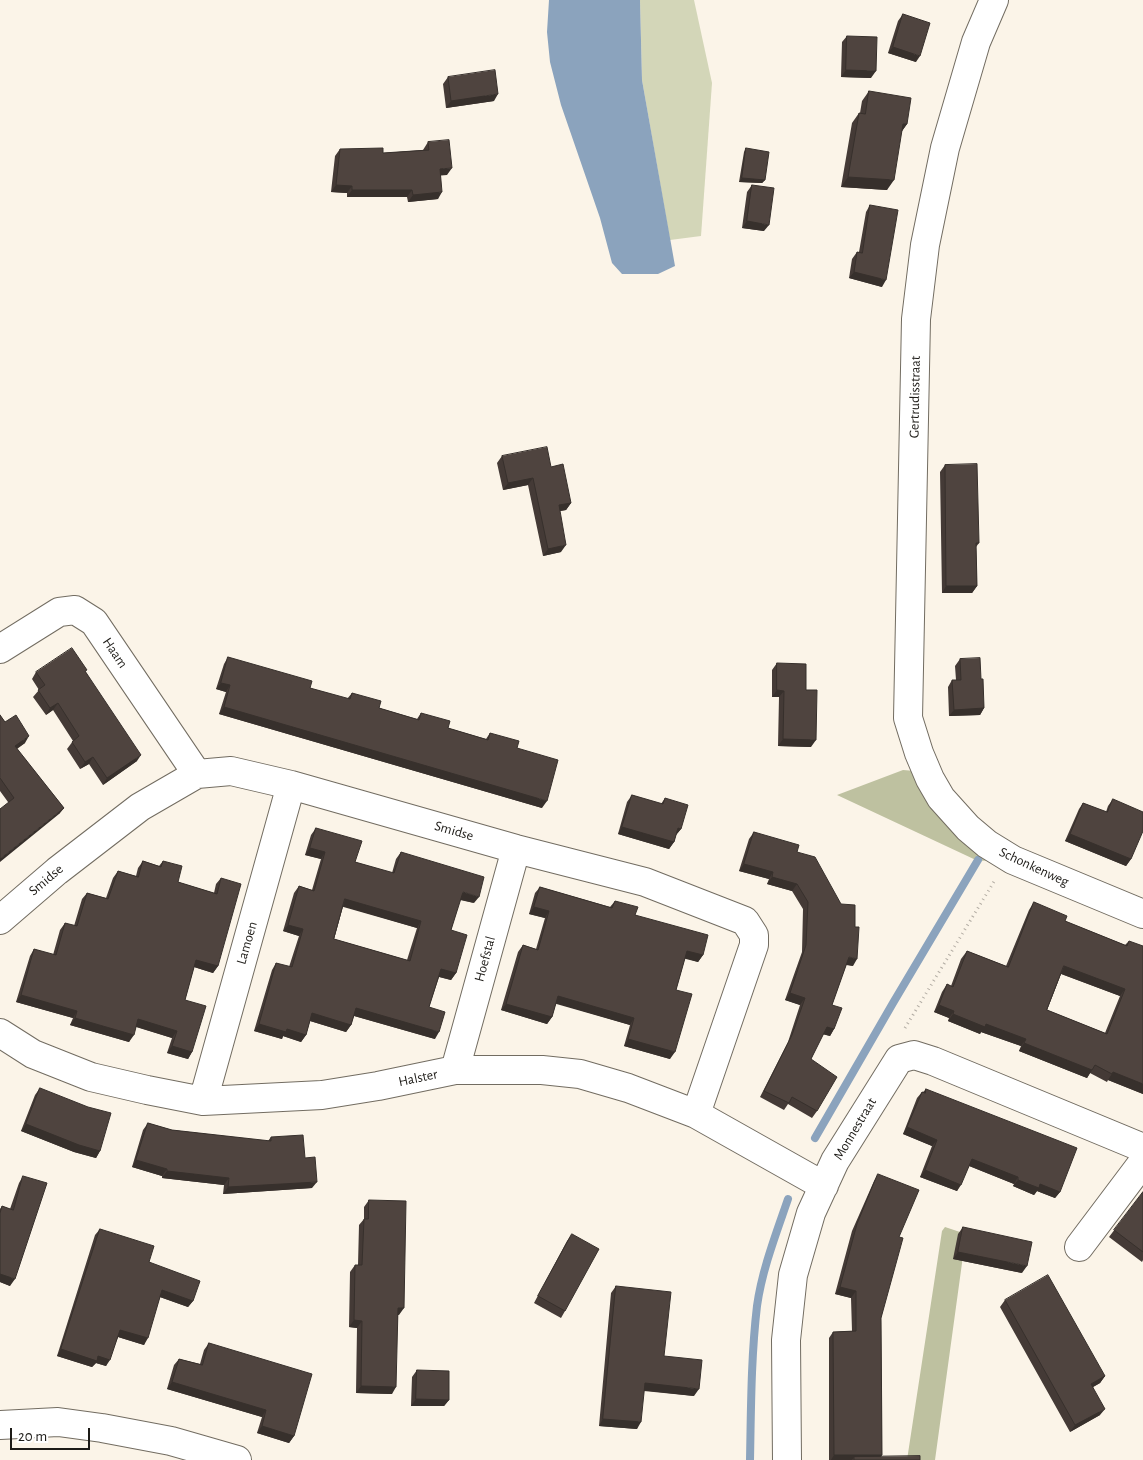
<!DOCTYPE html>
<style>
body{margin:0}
#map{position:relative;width:1143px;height:1460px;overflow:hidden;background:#fbf4e8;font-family:"Alegreya Sans",sans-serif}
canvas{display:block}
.scale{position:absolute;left:10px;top:1428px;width:80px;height:22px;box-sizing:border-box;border:2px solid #1d1b17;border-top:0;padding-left:6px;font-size:15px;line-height:18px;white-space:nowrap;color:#1d1b17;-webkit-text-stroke:4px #fff;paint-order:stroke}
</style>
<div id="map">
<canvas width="1143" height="1460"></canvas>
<div class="scale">20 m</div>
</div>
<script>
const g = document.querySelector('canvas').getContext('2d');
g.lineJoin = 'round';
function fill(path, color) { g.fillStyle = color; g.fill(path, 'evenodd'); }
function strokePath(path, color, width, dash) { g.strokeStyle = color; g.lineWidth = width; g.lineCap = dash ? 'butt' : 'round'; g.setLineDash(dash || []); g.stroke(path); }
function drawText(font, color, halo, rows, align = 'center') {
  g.font = font + ' "Alegreya Sans",sans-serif'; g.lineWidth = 5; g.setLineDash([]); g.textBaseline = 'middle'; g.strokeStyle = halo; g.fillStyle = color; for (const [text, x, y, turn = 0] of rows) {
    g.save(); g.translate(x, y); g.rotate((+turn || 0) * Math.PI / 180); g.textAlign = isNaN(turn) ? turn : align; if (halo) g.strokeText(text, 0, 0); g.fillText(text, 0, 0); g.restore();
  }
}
const green = new Path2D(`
 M640,0H694L712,83L701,236L670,240L642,80Z`);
const forest = new Path2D(`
 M903,770L915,771L995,860L978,861L837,795Z
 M945,1227L966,1234L935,1460H907L942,1231Z`);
const water = new Path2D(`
 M549,0H640L642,80L675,266L658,274H622L612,263L600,218L561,105L550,62L547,32Z`);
const stream = new Path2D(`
 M815,1138L893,1003L978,860
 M750,1460C751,1409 751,1357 757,1306C762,1270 776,1234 788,1199`);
const path = new Path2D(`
 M905,1028L995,880`);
const minor = new Path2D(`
 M994,0L976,42L945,148L925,245L916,319L908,718L919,753L930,779L941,798L968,828L987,844L1013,860L1143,914
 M0,649L59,612L75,610L94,622L197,774
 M0,920L57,871L140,807L197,774L231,771L291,785L516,849L645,882L745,921L754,935V945L696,1114
 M0,1033L33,1054L91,1077L147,1090L203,1101L322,1095L378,1086L455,1070H542L580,1074L628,1088L696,1114L824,1186
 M455,1070L516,849
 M203,1101L291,785
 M1079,1247L1143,1162
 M0,1425L58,1422L102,1428L171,1441L237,1460
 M787,1460L786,1340L793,1275L811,1213L835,1161L899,1059L914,1055L933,1061L1143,1148`);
const wall = new Path2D(`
 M903,14L916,62L888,53L898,21Z
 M847,36L871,78L841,77L842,42Z
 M448,77L494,101L446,108L443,84Z
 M869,91L907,124L902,131L887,190L841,187L852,123L859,113H860L862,101Z
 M428,142L447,175H441L438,199L408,202L407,197H347V193L331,192L335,156L340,149L383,153L423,150Z
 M746,148L765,180L762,183L739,182L744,152Z
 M752,185L764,231L742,228L747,192Z
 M870,205L882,287L849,278L852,259L857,252H859L866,212Z
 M502,456L551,467L571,503L566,510L560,511L561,552L543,556L528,485L503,490L497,463Z
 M945,465L979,543L976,547L977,586L972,593H942L940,472Z
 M228,657L310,688L347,699L352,693L379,708L417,719L421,713L448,728L486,739L490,733L517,748L542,808L219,714L226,692L216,689L224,664Z
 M960,659L981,679L984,708L980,715L949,716L948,687L952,680H956L955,666Z
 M777,663L806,690L811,747L778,746L779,697H772V670Z
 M85,671L137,761L103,785L89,764L80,769L67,749L73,741L53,710L46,715L33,697L39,690L32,679L36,672Z
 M0,715L5,722L25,743L17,749L64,808L59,814L8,802L0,791Z
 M632,795L661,804L665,798L681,829L676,835L674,842L669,849L618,834L627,802Z
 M1113,799L1131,859L1126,866L1065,841L1079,809L1083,803L1106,812L1108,806Z
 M316,828L355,862L392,873L396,859L401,852L474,903L460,900L451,930L456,973L451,980L439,977L429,1007L435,1039L354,1016L351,1025L346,1032L310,1021L306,1035L301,1042L283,1036L282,1039L254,1031L272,970L276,963L289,967L299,936L283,931L294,893L299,886L312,890L321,859L305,855L311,835ZM343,906L417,928L407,960L334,939Z
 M754,832L797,852L853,966L846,965L832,1005L834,1029L830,1036L823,1034L811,1059L817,1111L812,1118L788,1104L784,1110L760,1097L788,1042L800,1005L785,1000L802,952L803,909L792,891L767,884L769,879L739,871L749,839Z
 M143,861L159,866L163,861L178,882L214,893L216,884L221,878L218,966L213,973L194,967L185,1000L192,1052L188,1059L167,1053L172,1038L136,1027L129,1042L70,1025L73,1018L16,1002L30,956L34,949L53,955L60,930L65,923L74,926L82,899L87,893L106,898L113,878L118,871L136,876L138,868Z
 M540,887L610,907L615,901L635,915L703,955L698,962L685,958L676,990L670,1059L624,1046L630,1025L556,1003L552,1017L547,1024L501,1010L518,952L523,945L536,949L545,918L529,914L535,893Z
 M1034,902L1065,921L1125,945L1129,941L1143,1094L1108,1080L1107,1082L1090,1073L1087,1078L1019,1051L1021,1046L981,1032L980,1034L948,1021L949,1018L934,1012L942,992L947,984L951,986L961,959L967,951L1006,966L1029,910ZM1061,974L1120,996L1105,1033L1047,1010Z
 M40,1088L100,1151L96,1158L74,1152L21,1131L35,1095Z
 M926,1089L1060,1192L1055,1198L1037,1191L1034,1195L1013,1186L1014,1184L969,1166L957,1191L920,1177L932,1146L903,1134L917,1098L922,1092H923Z
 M148,1123L172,1130L268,1141L271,1137L305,1158L312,1188L223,1194L224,1185L162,1178V1176L132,1167L143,1130Z
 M878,1174L899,1237L881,1318L882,1455L881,1457L920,1460H829V1338L833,1332L852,1331L851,1298L835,1294L852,1231L874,1181Z
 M23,1176L10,1286L0,1282V1209L2,1206L10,1209L19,1183Z
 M1143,1192V1260L1142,1262L1109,1237Z
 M369,1200L399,1315H398L392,1394L356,1393L357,1328L349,1327L350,1272L355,1265H358L359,1225L364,1219V1207Z
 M963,1227L1022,1273L953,1259L958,1234Z
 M100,1229L149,1262L193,1301L188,1307L160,1297L144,1345L118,1337L106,1366L96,1363L92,1367L57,1356L95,1235Z
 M572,1234L565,1311L561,1318L534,1303L567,1241Z
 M616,1286L664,1356L694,1396L644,1391L637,1429L599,1426L611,1293Z
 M1005,1300L1105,1376L1100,1383L1093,1387L1100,1415L1070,1432L1000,1307Z
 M209,1343L294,1436L289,1443L257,1433L262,1417L167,1389L174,1365L179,1359L200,1364L204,1350Z
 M417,1370L449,1400L444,1406H411L412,1377Z`);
const shadedWall = new Path2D(`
 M893,47L920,56L916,62L888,53Z
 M846,70L876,71L871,78L841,77Z
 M498,94L494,101L446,108L451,101Z
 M903,124H907L900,134Z
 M452,168L447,175L435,176L440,169Z
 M848,177L894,180L887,190L841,187Z
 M742,178L765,180L762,183L739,182Z
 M336,185L352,186L347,193L331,192Z
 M352,190H412L407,197H347Z
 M442,192L438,199L408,202L413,195Z
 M747,221L769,225L764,231L742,228Z
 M854,272L886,280L882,287L849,278Z
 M533,478L528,485L503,490L508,483Z
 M571,503L566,510L554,512L559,505Z
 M566,545L561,552L543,556L548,549Z
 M946,586H977L972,593H942Z
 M221,683L230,685L226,692L216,689Z
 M777,690L784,691L779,697H772Z
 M58,703L53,710L46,715L50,708Z
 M224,707L547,801L542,808L219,714Z
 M984,708L980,715L949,716L954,710Z
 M29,736L25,743L10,753L15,746Z
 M783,739L816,740L811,747L778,746Z
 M141,755L137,761L103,785L107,778Z
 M93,757L89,764L80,769L85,762Z
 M64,808L59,814L0,862V859Z
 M622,827L674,842L669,849L618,834Z
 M678,828L681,829L676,835Z
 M1070,834L1131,859L1126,866L1065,841Z
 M310,848L325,852L321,859L305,855Z
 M744,864L773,872L769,879L739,871Z
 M772,877L797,884L792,891L767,884Z
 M463,892L479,897L474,903L458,899Z
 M345,899L421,921L417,928L340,906Z
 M534,907L549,911L545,918L529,914Z
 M288,925L303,929L299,936L283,931Z
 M687,951L703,955L698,962L682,958Z
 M849,957L857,959L853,966L844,964Z
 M196,960L218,966L213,973L191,966Z
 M1064,966L1125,989L1120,996L1059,973Z
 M441,969L456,973L451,980L436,976Z
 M790,993L805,998L800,1005L785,1000Z
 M21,995L77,1011L73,1018L16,1002Z
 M558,996L634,1018L630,1025L553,1003Z
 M506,1004L552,1017L547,1024L501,1010Z
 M939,1005L954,1011L949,1018L934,1012Z
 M356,1008L439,1032L435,1039L351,1015Z
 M312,1013L351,1025L346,1032L307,1020Z
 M953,1014L986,1024L1026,1039L1021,1046L981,1032L980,1034L948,1021Z
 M75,1018L134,1035L129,1042L70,1025Z
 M138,1019L177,1031L172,1038L134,1026Z
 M259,1024L287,1029L306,1035L301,1042L283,1036L282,1039L254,1031Z
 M827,1027L834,1029L830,1036L822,1034Z
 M628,1039L675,1052L670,1059L624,1046Z
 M1024,1043L1092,1070L1087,1078L1019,1051Z
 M172,1046L192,1052L188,1059L167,1053Z
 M1113,1072L1143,1084V1094L1108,1080Z
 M26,1124L100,1151L96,1158L74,1152L21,1131Z
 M907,1127L937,1140L932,1146L903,1134Z
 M972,1159L1018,1177L1014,1184L967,1165Z
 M136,1160L167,1169L162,1176L132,1167Z
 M925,1170L961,1185L957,1191L920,1177Z
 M167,1171L229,1178L224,1185L162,1178Z
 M1018,1180L1040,1184L1060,1192L1055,1198L1037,1191L1034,1195L1013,1186Z
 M317,1182L312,1188L223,1194L228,1187Z
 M958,1252L1027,1266L1022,1273L953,1259Z
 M0,1274L15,1279L10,1286L0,1282Z
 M840,1287L856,1291L851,1298L835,1294Z
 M162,1290L193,1301L188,1307L157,1296Z
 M398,1308H404L399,1315H393Z
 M354,1320L362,1321L357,1328L349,1327Z
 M120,1330L148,1338L144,1345L115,1336Z
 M61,1349L98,1356L110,1360L106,1366L96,1363L92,1367L57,1356Z
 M1105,1376L1100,1383L1086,1391L1091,1384Z
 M172,1382L266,1410L262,1417L167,1389Z
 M645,1383L699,1389L694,1396L640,1390Z
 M361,1386L396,1387L392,1394L356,1393Z
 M416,1399L449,1400L444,1406H411Z
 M1105,1409L1100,1415L1070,1432L1075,1425Z
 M603,1419L641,1422L637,1429L599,1426Z
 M262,1426L294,1436L289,1443L257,1433Z
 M834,1455H882L878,1460L854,1457L852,1460H831Z`);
const building = new Path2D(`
 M903,14L930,23L920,56L893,47Z
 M847,36L877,37L876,71L846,70Z
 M495,70L498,94L451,101L448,77Z
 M869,91L911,98L907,124H903L894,180L848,177L859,113L865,114Z
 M449,140L452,168L440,169L442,192L413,195L412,190H352V186L336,185L340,149L383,148V153L429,150L428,142Z
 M746,148L769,152L765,180L742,178Z
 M752,185L774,188L769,225L747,221Z
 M870,205L898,210L886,280L854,272L857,252L862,253Z
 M547,447L551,467L563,464L571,503L559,505L566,545L548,549L533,478L508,483L502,456Z
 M977,464L979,543H976L977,586H946L945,465Z
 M72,648L87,670L85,671L141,755L107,778L93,757L85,762L72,742L79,736L58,703L50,708L38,690L45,685L36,672Z
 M228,657L312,681L310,688L350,699L352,693L381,701L379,708L419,720L421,713L450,721L448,728L488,740L490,733L519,741L517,748L558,760L547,801L224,707L230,685L221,683Z
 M980,658L981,679H983L984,708L954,710L952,680H961L960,659Z
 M777,663L806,664V690H817L816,740L783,739L784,691L777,690Z
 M0,715L5,722L16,715L29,736L15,746L64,808L0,859V809L14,798L0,778Z
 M632,795L663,804L665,798L688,805L681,829L678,828L674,842L622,827Z
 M1113,799L1143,812V831L1131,859L1070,834L1083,803L1107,812Z
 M316,828L362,841L355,862L394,873L401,852L484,877L479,897L463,892L451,930L467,935L456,973L441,969L429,1007L445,1012L439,1032L356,1008L351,1025L312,1013L306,1035L287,1029L286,1032L259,1024L276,963L292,967L303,929L288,925L299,886L314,891L325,852L310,848ZM345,899L421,921L410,961L334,939Z
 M754,832L799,845L797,852L815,857L841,904L855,905V927H859L857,959L849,957L832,1005L842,1008L834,1029L827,1027L811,1059L837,1077L817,1111L792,1097L789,1103L764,1091L792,1035L805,998L790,993L806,945L808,902L797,884L772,877L773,872L744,864Z
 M143,861L161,867L163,861L182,866L178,882L217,894L221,878L241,884L218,966L196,960L185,1000L206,1006L192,1052L172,1046L177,1031L138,1019L134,1035L75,1018L77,1011L21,995L34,949L56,955L65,923L77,926L87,893L108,899L118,871L138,877Z
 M540,887L612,908L615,901L638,907L635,915L708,935L703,955L687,951L676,990L692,994L675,1052L628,1039L634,1018L558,996L552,1017L506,1004L523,945L538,950L549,911L534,907Z
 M1034,902L1067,916L1065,921L1127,946L1129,941L1143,946V1084L1113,1072L1112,1074L1095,1065L1092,1070L1024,1043L1026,1039L986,1024L985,1027L953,1014L954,1011L939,1005L947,984L953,987L967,951L1008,967ZM1064,966L1125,989L1107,1034L1047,1010Z
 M40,1088L88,1107L111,1113L100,1151L79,1145L26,1124Z
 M926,1089L1077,1148L1060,1192L1040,1184L1039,1188L1018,1180V1177L972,1159L961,1185L925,1170L937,1140L907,1127L922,1092L925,1093Z
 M148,1123L172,1130L271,1141V1137L303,1135L305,1158L315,1157L317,1182L228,1187L229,1178L167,1171V1169L136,1160Z
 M878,1174L919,1190L899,1237L903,1238L881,1318L882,1455H834L833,1332L856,1331V1291L840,1287L857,1224Z
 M23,1176L47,1183L15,1279L0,1274V1213L2,1206L13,1210Z
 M1143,1192V1252L1114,1230Z
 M369,1200L406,1201L404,1308H398L396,1387L361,1386L362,1321L354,1320L355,1265H362L364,1219H368Z
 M963,1227L1032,1242L1027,1266L958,1252Z
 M100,1229L154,1246L149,1262L200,1281L193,1301L162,1290L148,1338L120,1330L110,1360L98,1356L97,1361L61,1349Z
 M572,1234L599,1249L565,1311L538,1296Z
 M1048,1275L1105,1376L1091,1384L1105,1409L1075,1425L1005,1300Z
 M616,1286L671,1292L664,1356L702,1360L699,1389L645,1383L641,1422L603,1419Z
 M209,1343L312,1374L294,1436L262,1426L266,1410L172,1382L179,1359L202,1365Z
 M417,1370L449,1371V1400L416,1399Z
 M920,1456V1460H854V1457Z`);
const streetNames = [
 ["Gertrudisstraat",915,397,-89],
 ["Haam",115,653,56],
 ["Smidse",454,831,16],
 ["Schonkenweg",1034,867,25],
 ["Smidse",46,880,-40],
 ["Lamoen",247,943,-74],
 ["Hoefstal",485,959,-75],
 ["Halster",418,1078,-12],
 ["Monnestraat",855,1129,-59]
];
fill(green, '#d3d6b8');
fill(forest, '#bec1a0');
fill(water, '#8ba3bd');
strokePath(stream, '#8ba3bd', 8);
strokePath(minor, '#726c61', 30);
strokePath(path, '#b2aca3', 3, [1, 4]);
strokePath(minor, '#fff', 28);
fill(wall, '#443a36');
fill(shadedWall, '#37302c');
fill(building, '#4f443f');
strokePath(building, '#37302c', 1);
drawText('14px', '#1d1b17', '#fff', streetNames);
</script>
